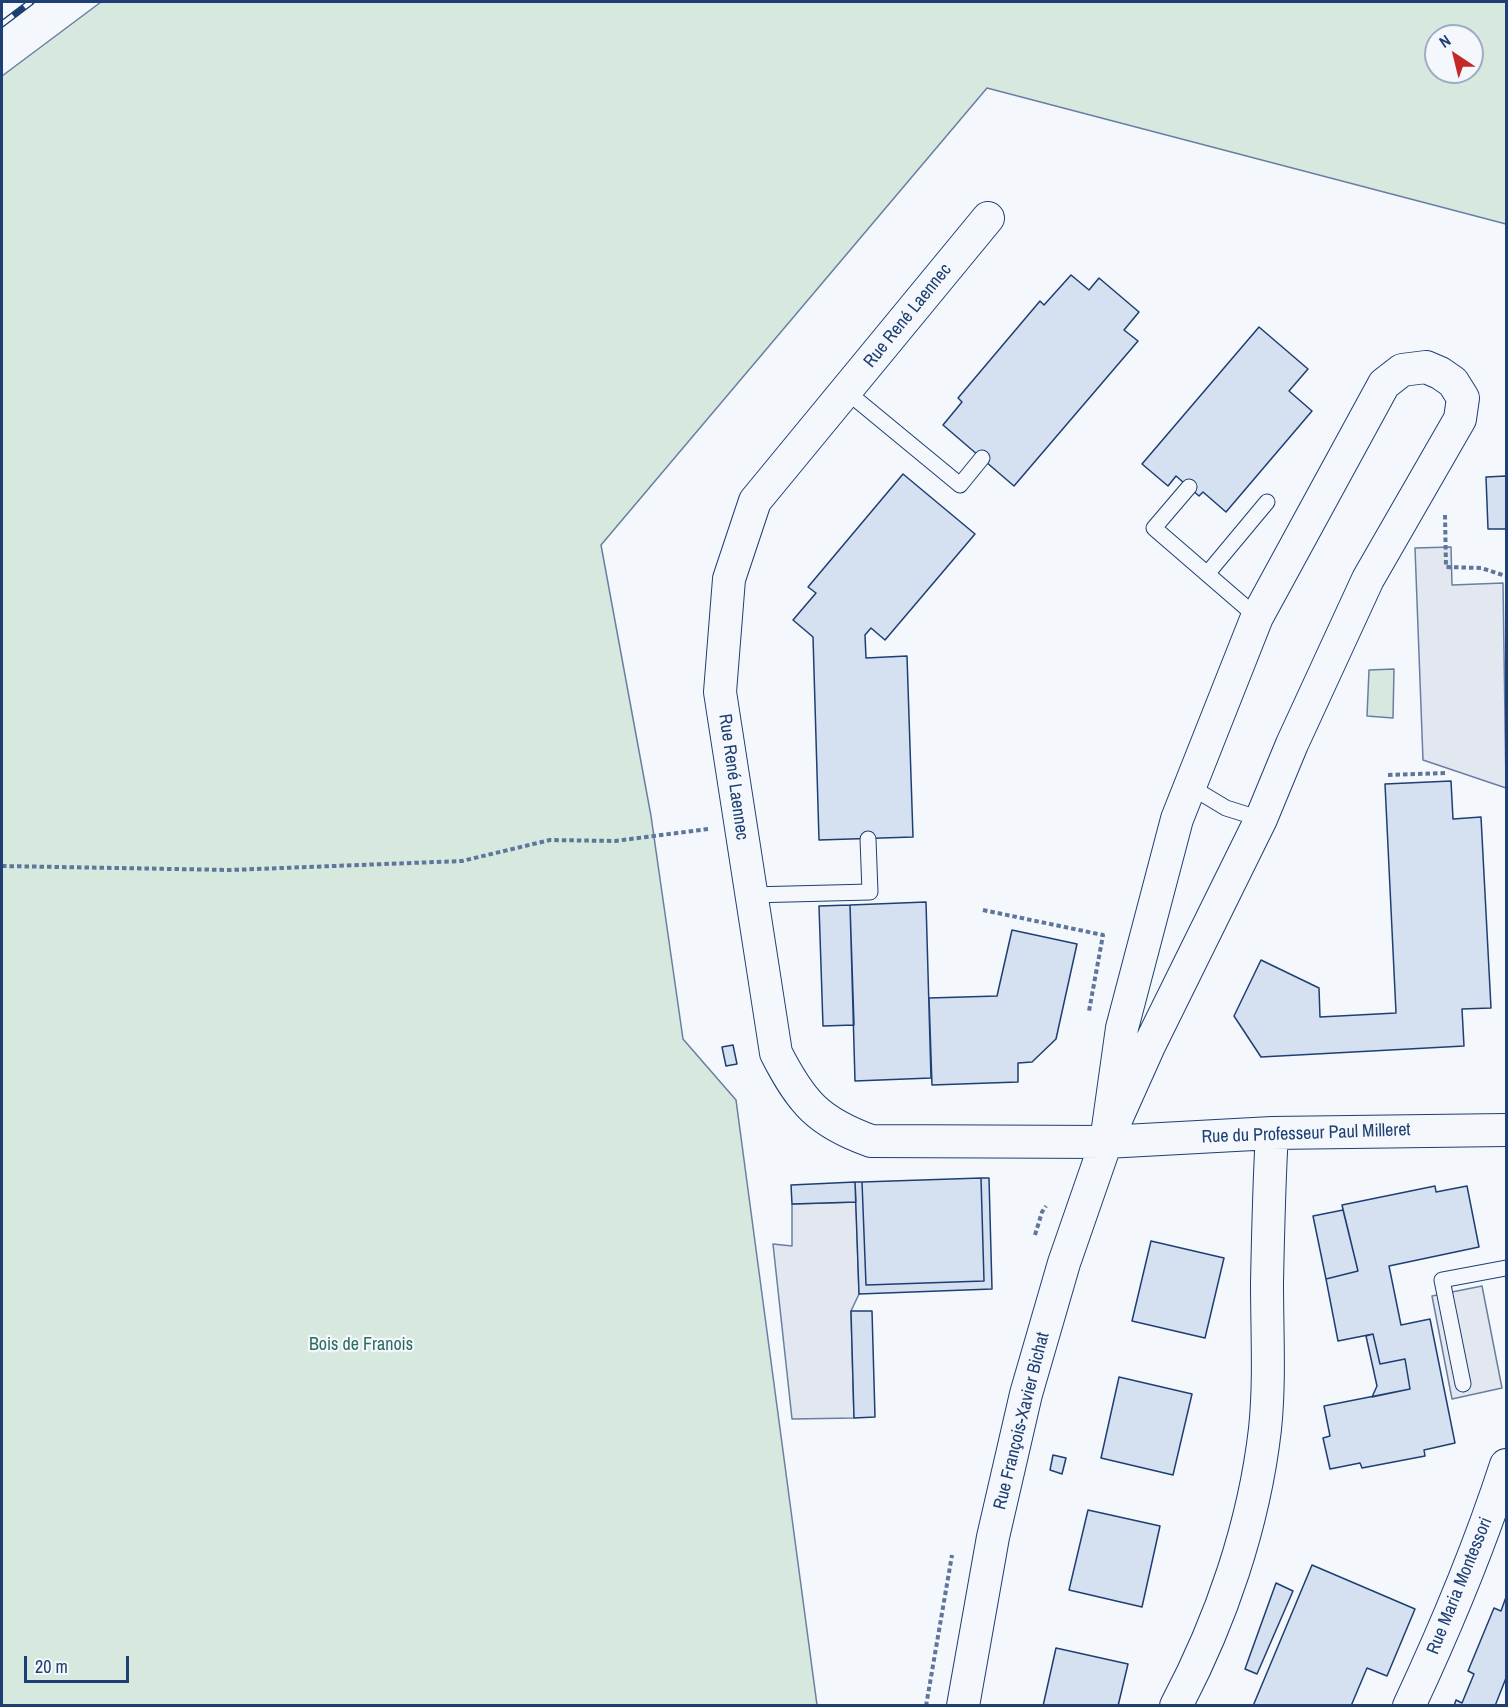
<!DOCTYPE html>
<meta charset="utf-8">
<style>
body{margin:0}
#map{position:relative;width:1508px;height:1707px;overflow:hidden;background:#f4f7fb;font-family:"Archivo Narrow",sans-serif}
canvas{display:block}
.frame{position:absolute;inset:0;border:3px solid #1d3f73;pointer-events:none}
.north{position:absolute;left:1424px;top:24px;width:60px;height:60px;box-sizing:border-box;background:#f4f7fb;border:2px solid #9eadc5;border-radius:50%;rotate:325deg;font-size:16px;font-weight:700;line-height:24px;text-align:center;color:#1d3f73}
.north::after{content:'';display:block;margin:auto;width:21px;height:27px;background:#c62828;clip-path:polygon(50% 0,100% 100%,50% 72%,0 100%)}
.scale{position:absolute;left:24px;top:1656px;width:105px;height:27px;box-sizing:border-box;border:3px solid #1d3f73;border-top:0;padding-left:8px;font-size:18px;line-height:21px;white-space:nowrap;color:#1d3f73;-webkit-text-stroke:4px #f4f7fb;paint-order:stroke}
</style>
<div id="map">
<canvas width="1508" height="1707"></canvas>
<div class="frame"></div>
<div class="north">N</div>
<div class="scale">20 m</div>
</div>
<script>
const g = document.querySelector('canvas').getContext('2d');
g.lineJoin = 'round';
function fill(path, color) { g.fillStyle = color; g.fill(path, 'evenodd'); }
function strokePath(path, color, width, dash) { g.strokeStyle = color; g.lineWidth = width; g.lineCap = dash ? 'butt' : 'round'; g.setLineDash(dash || []); g.stroke(path); }
function drawText(font, color, halo, rows, align = 'center') {
  g.font = font + ' "Archivo Narrow",sans-serif'; g.lineWidth = 4.5; g.setLineDash([]); g.textBaseline = 'middle'; g.strokeStyle = halo; g.fillStyle = color; for (const [text, x, y, turn = 0] of rows) {
    g.save(); g.translate(x, y); g.rotate((+turn || 0) * Math.PI / 180); g.textAlign = isNaN(turn) ? turn : align; if (halo) g.strokeText(text, 0, 0); g.fillText(text, 0, 0); g.restore();
  }
}
const green = new Path2D(`
 M101,2H1506V224L987,88L601,545L651,816L683,1039L736,1100L817,1705H2V76ZM1436,36H1472V72H1436Z
 M1394,669L1393,718L1367,716L1369,670Z`);
const parking = new Path2D(`
 M1451,547L1452,585L1503,583L1506,788L1423,760L1415,548Z
 M856,1202L859,1294L851,1311L854,1418L792,1419L773,1244L792,1246V1204Z
 M1482,1286L1502,1388L1452,1399L1432,1296Z`);
const building = new Path2D(`
 M1071,275L1089,290L1099,278L1139,312L1124,330L1138,341L1014,486L943,425L962,402L958,398L1040,301L1044,305Z
 M1259,327L1308,369L1289,391L1312,411L1226,512L1203,492L1199,496L1176,476L1168,486L1142,464Z
 M903,474L975,534L885,640L871,628L865,635L866,658L907,656L913,837L819,840L813,637L793,620L816,593L808,587Z
 M1506,476V529H1488L1486,477Z
 M1451,781L1453,819L1481,817L1491,1008L1462,1009L1464,1046L1261,1057L1234,1016L1261,960L1319,988L1320,1017L1396,1013L1385,784Z
 M926,902L931,1078L855,1081L850,905Z
 M850,905L854,1025L823,1026L819,906Z
 M1012,930L1077,944L1056,1039L1032,1062L1018,1063V1082L932,1085L929,998L997,996Z
 M733,1045L737,1064L726,1066L722,1047Z
 M981,1178L984,1281L866,1285L862,1182Z
 M981,1178H989L992,1289L859,1294L855,1182H862L866,1285L984,1281Z
 M855,1182L856,1202L792,1204L791,1185Z
 M1435,1186L1436,1192L1467,1186L1479,1247L1389,1266L1401,1325L1430,1319L1455,1443L1424,1450L1425,1456L1362,1468L1360,1463L1330,1469L1323,1438L1330,1436L1324,1406L1410,1389L1405,1359L1380,1364L1373,1334L1338,1341L1326,1279L1358,1271L1342,1205Z
 M1343,1210L1358,1271L1326,1279L1313,1216Z
 M1151,1241L1224,1258L1205,1338L1132,1321Z
 M851,1311H872L875,1417L854,1418Z
 M1373,1334L1380,1364L1405,1359L1410,1389L1372,1397L1377,1386L1366,1336Z
 M1119,1377L1192,1394L1173,1475L1101,1458Z
 M1053,1455L1066,1458L1062,1474L1050,1470Z
 M1088,1510L1160,1526L1142,1607L1069,1590Z
 M1312,1565L1415,1609L1387,1676L1367,1668L1351,1706H1253Z
 M1276,1583L1293,1591L1257,1674L1245,1669Z
 M1506,1597V1678L1495,1706H1454L1456,1700L1462,1703L1474,1674L1468,1671L1494,1608L1501,1611Z
 M1056,1648L1128,1664L1118,1706H1043Z`);
const path = new Path2D(`
 M1445,515L1446,567L1481,568L1506,576
 M1388,775L1446,773
 M2,866L231,870L462,861L550,840L615,841L708,829
 M983,910L1103,935L1089,1011
 M1035,1235L1042,1212L1046,1206
 M926,1706L952,1555`);
const lane = new Path2D(`
 M846,391L960,485L982,458
 M1189,487L1154,528L1257,617
 M1207,574L1267,502
 M1191,787L1226,808L1261,819
 M750,895L870,892L868,839
 M1463,1384L1442,1280L1506,1268`);
const street = new Path2D(`
 M988,218L755,501L729,579L720,692L776,1053C801,1102 818,1122 871,1141L1106,1142L1272,1133L1506,1130
 M963,1706L993,1537L1026,1394L1064,1263L1106,1142L1149,1046L1261,819L1292,744L1368,579L1460,419L1463,398L1453,382L1440,373L1426,367L1402,370L1384,384L1257,617L1177,819L1122,1028L1106,1142
 M1176,1706C1221,1621 1254,1525 1265,1429C1270,1381 1267,1332 1267,1283C1268,1233 1269,1183 1272,1133
 M1409,1706C1446,1627 1479,1548 1506,1465`);
const rail = new Path2D(`
 M2,24L31,2`);
const streetNames = [
 ["Rue René Laennec",908,316,-51],
 ["Rue René Laennec",733,777,82],
 ["Rue du Professeur Paul Milleret",1306,1134,-2],
 ["Rue François-Xavier Bichat",1022,1421,-76],
 ["Rue Maria Montessori",1460,1586,-68]
];
const parkNames = [
 ["Bois de Franois",361,1345]
];
fill(green, '#d7e8df');
strokePath(green, '#687fa3', 1.5);
fill(parking, '#e3e8f0');
strokePath(parking, '#687fa3', 1.5);
fill(building, '#d5e0f0');
strokePath(building, '#1d3f73', 1.5);
strokePath(lane, '#1d3f73', 17);
strokePath(street, '#1d3f73', 34);
strokePath(path, '#5e769c', 4, [4.5, 3]);
strokePath(lane, '#f4f7fb', 15);
strokePath(street, '#f4f7fb', 32);
strokePath(rail, '#1d3f73', 7);
strokePath(rail, '#f4f7fb', 4.5, [14]);
drawText('18px', '#1d3f73', '#f4f7fb', streetNames);
drawText('18px', '#2c6c60', '#f4f7fb', parkNames);
</script>
